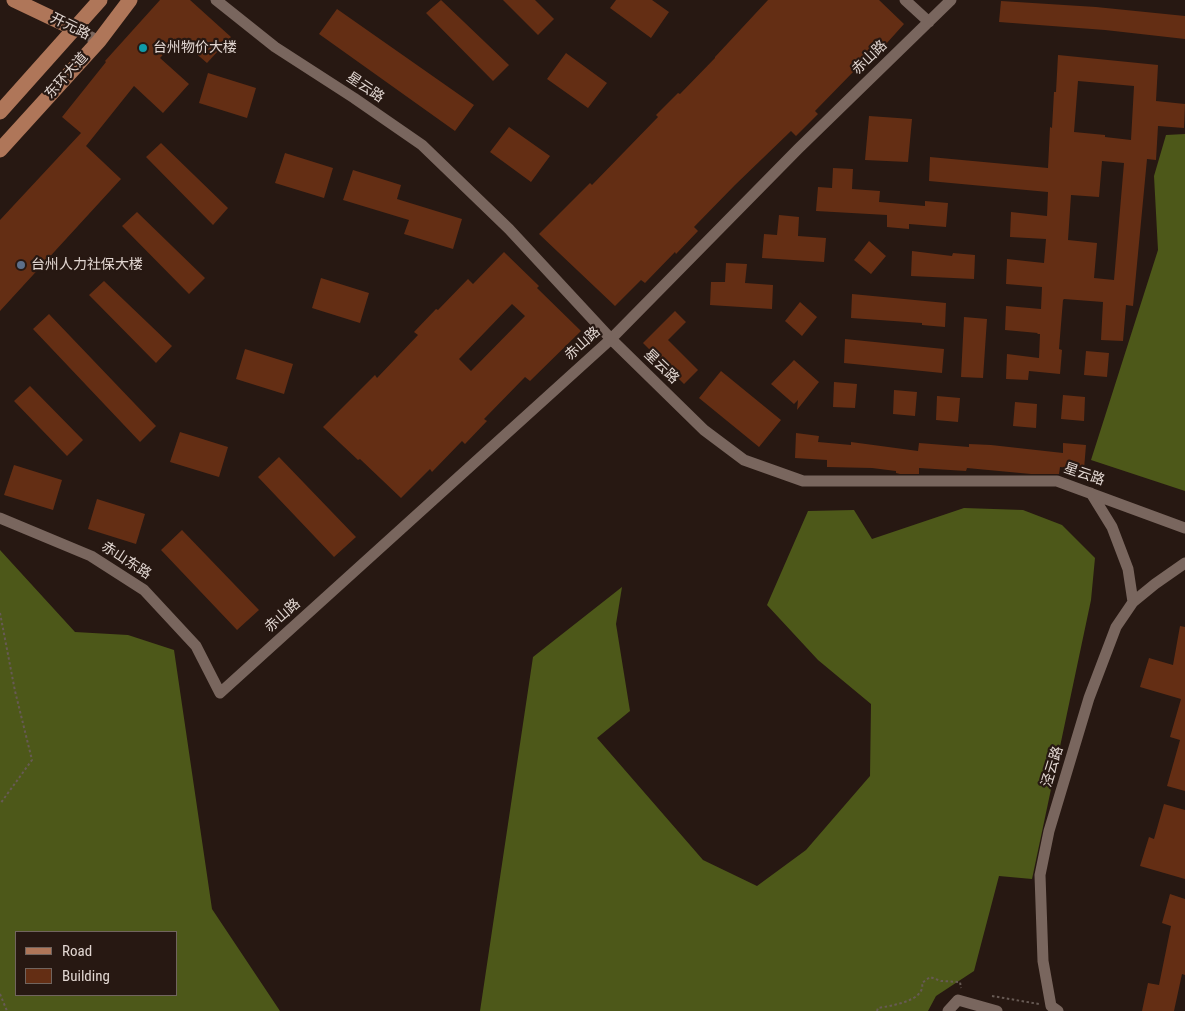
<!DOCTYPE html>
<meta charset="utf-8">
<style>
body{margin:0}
#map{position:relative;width:1185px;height:1011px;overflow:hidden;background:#271812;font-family:"Roboto Condensed",sans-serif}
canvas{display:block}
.legend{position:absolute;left:15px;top:931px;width:162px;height:65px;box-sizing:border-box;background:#271812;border:1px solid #71645e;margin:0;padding:6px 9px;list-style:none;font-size:15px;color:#e1d6d1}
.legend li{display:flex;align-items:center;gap:10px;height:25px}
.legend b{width:25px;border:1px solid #71645e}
</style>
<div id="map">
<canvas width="1185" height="1011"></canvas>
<ul class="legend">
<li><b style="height:6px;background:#af7659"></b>Road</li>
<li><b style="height:14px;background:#642e14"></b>Building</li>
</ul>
</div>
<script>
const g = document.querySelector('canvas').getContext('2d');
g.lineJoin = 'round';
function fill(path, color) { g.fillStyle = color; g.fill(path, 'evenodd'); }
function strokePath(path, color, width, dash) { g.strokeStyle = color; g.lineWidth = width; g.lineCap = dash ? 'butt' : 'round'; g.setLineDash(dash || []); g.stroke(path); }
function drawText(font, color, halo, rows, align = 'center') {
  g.font = font + ' "Roboto Condensed","Noto Sans SC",sans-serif'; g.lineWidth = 4.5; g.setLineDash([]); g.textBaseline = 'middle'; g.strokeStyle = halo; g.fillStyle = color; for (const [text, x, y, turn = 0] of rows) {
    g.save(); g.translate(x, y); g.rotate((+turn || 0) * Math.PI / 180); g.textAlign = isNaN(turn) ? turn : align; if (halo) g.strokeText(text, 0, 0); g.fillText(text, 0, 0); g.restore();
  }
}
const forest = new Path2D(`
 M1185,134V491L1091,460L1158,250L1154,176L1166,135Z
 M964,508L1023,510L1062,525L1095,558L1091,600L1032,879L999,876L974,971L936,996L928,1011H480L533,657L622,587L616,624L630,711L597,738L703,860L757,886L806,850L870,776L871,704L818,660L767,605L808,511L854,510L872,539Z
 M0,550L75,632L128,635L174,650L212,909L280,1011H0ZM16,932H176V995H16Z`);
const building = new Path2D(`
 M160,0H190L231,37L207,63L178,38L160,58L189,84L163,113L134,86L86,146L121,179L0,311V220L81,133L62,117L106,62L105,61Z
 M441,0L509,65L493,81L426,13Z
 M503,0H535L554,19L538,35Z
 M616,0H652L669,12L651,38L610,8Z
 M768,0H879L904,24L859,74L855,70L815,111L818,114L796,136L791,131L735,185L694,227L698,231L676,254L675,252L645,283L641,280L615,306L539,234L590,183L592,185L658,117L656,115L678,93L680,94L715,58V57Z
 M1001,1L1096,7L1185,16V39L1105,30L999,22Z
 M337,9L474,105L455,131L319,34Z
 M566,53L607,83L588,108L547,79Z
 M1058,55L1158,65L1156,101L1185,104L1184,128L1158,126L1156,160L1147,159L1133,306L1126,305L1123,341L1101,340L1103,302L1064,299L1063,300L1059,349L1062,350L1060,374L1029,371L1028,380L1006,379L1007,354L1039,358L1040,334H1037L1038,333L1005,330L1006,306L1041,309L1042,287L1006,284L1007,259L1044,263L1046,239L1010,237L1011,212L1047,216L1048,192L929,181L930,157L1048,168L1050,127L1052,128L1054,92H1056ZM1078,81L1134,86L1131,140L1105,137V135L1074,132ZM1102,161L1124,163L1114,280L1094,278L1097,243L1068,240L1071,195L1099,197Z
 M208,73L256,88L247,118L199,103Z
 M869,116L912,119L908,162L865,160Z
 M509,127L550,156L531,182L490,152Z
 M161,143L228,208L213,225L146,157Z
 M285,153L333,168L324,198L275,183Z
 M833,168L853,169L852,189L880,191L879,202L925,206V201L948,203L946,227L909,224V229L887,227V215L816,211L818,187L832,188Z
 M353,170L401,185L397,199L462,219L453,249L404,234L409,220L343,200Z
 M137,212L205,278L189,294L122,226Z
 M779,215L799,217L798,236L826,238L824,262L762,258L764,234L777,235Z
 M869,241L886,256L871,274L854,260Z
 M912,251L952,256L953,253L975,255L974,279L911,276Z
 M504,252L539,286L537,288L581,331L530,381L525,377L484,419L487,421L465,444L462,441L432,472L430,469L401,498L360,459L358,460L323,427L375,375L377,378L418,335L414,332L436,309L438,310L468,279L473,284ZM512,304L525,316L471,371L459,359Z
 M726,263L747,264L745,283L773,285L772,309L710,305L711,282H725Z
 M321,278L369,293L360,323L312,308Z
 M104,281L172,346L156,363L89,295Z
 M852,294L946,303L945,327L922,325V323L851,318Z
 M800,302L817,317L802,336L785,321Z
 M675,311L686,322L668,340L698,370L684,384L643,343Z
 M49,314L156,426L140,442L33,329Z
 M964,317L987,319L983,378L961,377Z
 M845,339L944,349L942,373L844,363Z
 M245,349L293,364L284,394L236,379Z
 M1086,351L1109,353L1107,377L1084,375Z
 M794,360L819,382L797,410L798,400L794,404L771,384Z
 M721,371L781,420L759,447L699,398Z
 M834,382L857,384L855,408L833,407Z
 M30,386L83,440L67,456L14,401Z
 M894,390L917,392L915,416L893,414Z
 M1063,395L1085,397L1084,421L1061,419Z
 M937,396L960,398L958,422L936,420Z
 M1015,402L1037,404L1036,428L1013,426Z
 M180,432L228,447L219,477L170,462Z
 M796,433L819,436L818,442L851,445V442L918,451L919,443L969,447V444L991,445L1063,453V443L1086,445L1084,469L1060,467L1059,474H1031L967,468L966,471L919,468V474H900L896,473V471L872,468L827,467V460L795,458Z
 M279,457L356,537L334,557L258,477Z
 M14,465L62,480L53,510L4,495Z
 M97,499L145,514L136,544L88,529Z
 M182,530L259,610L237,630L161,550Z
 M1180,626L1185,627V791L1167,786L1180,740L1170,737L1181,699L1140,687L1149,658L1173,665Z
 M1164,804L1185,810V879L1140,866L1149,837L1154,839Z
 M1170,894L1185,899V975L1182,974L1174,1011H1142L1148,983L1159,985L1171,926L1162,923Z`);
const path = new Path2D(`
 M0,613L15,691L32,760L0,804
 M0,994L7,1011
 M992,996L1039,1004
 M877,1011L878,1008C890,1006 926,1001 922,983L930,977L941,981L960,982L961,988`);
const minor = new Path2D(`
 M216,0L275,47L354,98L422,145L509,229L611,339L704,430L744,460L803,481H1057L1185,528
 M905,0L929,22
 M75,29L99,41
 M1091,493L1112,527L1128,569L1133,602
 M0,518L91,556L144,590L196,646L220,693L611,339L798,149L951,0
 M948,1011L958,1000L997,1011
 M1058,1011L1051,1006L1043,961L1040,875L1049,831L1089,698L1116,627L1133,602L1155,584L1185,563`);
const major = new Path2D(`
 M14,0L75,29
 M0,112L100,0
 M0,150L99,41L130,0`);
const markers = [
 [143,48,5,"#0f9aa8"],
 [21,265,5,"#5c6f8a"]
];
const streetNames = [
 ["开元路",70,27,26],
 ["赤山路",870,58,-44],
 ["东环大道",67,76,-48],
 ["星云路",365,88,34],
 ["赤山路",583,344,-42],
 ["星云路",661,367,44],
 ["星云路",1084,475,19],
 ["赤山东路",126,561,33],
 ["赤山路",283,616,-42],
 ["泾云路",1053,767,-73]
];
const poiNames = [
 ["台州物价大楼",153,48],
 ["台州人力社保大楼",31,265]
];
fill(forest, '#4d5819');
fill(building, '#642e14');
strokePath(path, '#675a54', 2, [2.5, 2.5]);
strokePath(minor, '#79665e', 11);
strokePath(major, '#af7659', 15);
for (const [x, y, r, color] of markers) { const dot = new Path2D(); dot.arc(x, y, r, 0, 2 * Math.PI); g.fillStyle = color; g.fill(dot); strokePath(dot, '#271812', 2); }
drawText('14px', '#e1d6d1', '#271812', streetNames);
drawText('14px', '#e1d6d1', '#271812', poiNames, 'left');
</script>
